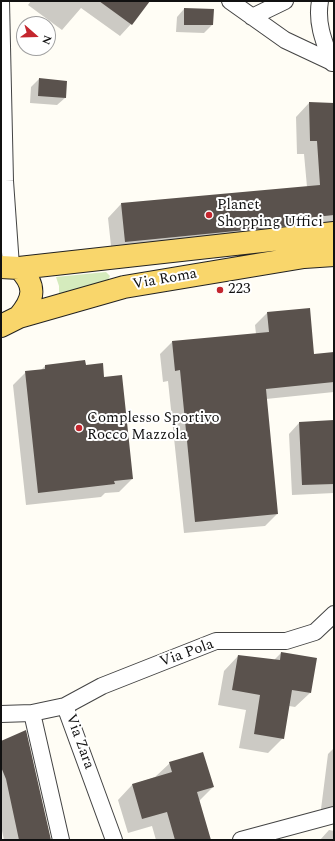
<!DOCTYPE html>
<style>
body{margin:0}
#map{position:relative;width:335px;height:841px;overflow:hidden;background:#fffdf5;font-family:Spectral,serif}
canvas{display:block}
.frame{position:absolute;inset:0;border:2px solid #111;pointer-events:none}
.north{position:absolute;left:16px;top:16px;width:40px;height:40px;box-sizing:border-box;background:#fff;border:1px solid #a0a0a0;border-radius:50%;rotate:110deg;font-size:11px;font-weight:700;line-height:16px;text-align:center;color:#111}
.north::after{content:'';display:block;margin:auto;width:14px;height:18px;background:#c4262e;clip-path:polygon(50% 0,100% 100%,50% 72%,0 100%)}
</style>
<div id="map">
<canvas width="335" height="841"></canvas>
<div class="frame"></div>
<div class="north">N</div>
</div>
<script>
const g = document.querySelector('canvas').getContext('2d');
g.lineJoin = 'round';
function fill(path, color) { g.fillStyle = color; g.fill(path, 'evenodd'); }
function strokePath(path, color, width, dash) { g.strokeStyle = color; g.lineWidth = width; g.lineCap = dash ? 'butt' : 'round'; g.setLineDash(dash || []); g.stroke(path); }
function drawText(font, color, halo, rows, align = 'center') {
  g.font = font + ' Spectral,serif'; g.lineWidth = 4; g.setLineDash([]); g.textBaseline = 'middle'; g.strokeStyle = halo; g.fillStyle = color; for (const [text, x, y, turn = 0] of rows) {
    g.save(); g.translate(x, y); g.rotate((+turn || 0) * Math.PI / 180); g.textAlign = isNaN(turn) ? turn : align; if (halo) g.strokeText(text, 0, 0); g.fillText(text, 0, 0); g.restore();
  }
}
const green = new Path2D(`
 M106,272L110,276L107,282L59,296V286L56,277Z`);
const shadow = new Path2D(`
 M31,1H148L131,24L120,36L81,8L62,30L28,5Z
 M184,9L212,25L204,33L176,32L177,17Z
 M39,79L65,98L57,105L30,103L31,87Z
 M309,103L334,104V227L112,255L108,218L121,204L307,187L304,154H297L296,117Z
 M309,309L313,355L334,353V392L266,399L277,514L265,526L184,533L168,381L163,382L160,354L172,342L256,334L255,325L267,313Z
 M45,366L103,378L132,479L119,492L105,493L101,497L26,505L13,385L26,372L40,371Z
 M334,421V493L292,495L289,434L299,423Z
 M281,653L310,693L295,707L289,706L283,738L268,753L239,748L246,710L218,705L224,671L238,656L274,660Z
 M1,742L50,840H4L1,826Z
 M334,748V812L321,809L328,754Z
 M170,763L213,787L199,801L207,840H156L152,826L128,833L118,800L132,785L155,777Z
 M329,830L334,831V840H320Z`);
const building = new Path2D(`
 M99,1H150L132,25Z
 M184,8L214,9L213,25H184Z
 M39,78L67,81L66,98L38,96Z
 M309,102L334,103V215L296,219V225L125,242L121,203L320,185L317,141H310Z
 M310,308L314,354L334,352V382L266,389L278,514L195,522L180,370L175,371L172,341L269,332L267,312Z
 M85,360L86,365L103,363L104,377L122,375L133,479L114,481L115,484L38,493L25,371L45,369V365Z
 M334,420V484L302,485L299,422Z
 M281,652L317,658L311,693L292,690L284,739L254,734L260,695L232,690L238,655L280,660Z
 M26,730L51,840H19L6,779L1,767V741Z
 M203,752L214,787L197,792L211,840H175L167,812L142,819L132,784L172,772L169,762Z`);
const street = new Path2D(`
 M1,1L5,181L11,266
 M230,1L285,40L334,63
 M320,1C316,23 324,42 332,63
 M252,17L285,1
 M65,706L114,840
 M32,713L61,840
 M1,714L32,713L65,706L102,686L216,641H286L315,632L334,614
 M241,840L334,815`);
const primary = new Path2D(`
 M1,267L19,268L334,233
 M19,268C36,285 35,298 19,317
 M1,326L19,317L124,287L304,257L334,255`);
const markers = [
 [209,215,4,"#c4262e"],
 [220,290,4,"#c4262e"],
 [79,428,4,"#c4262e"]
];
const poiNames = [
 ["Planet",217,206],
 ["Shopping Uffici",217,223],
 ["223",228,290],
 ["Complesso Sportivo",87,419],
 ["Rocco Mazzola",87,436]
];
const streetNames = [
 ["Via Roma",165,280,-10],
 ["Via Pola",187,654,-20],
 ["Via Zara",79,742,70]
];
fill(green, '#d5ebbd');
fill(shadow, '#0003');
fill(building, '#5a524d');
strokePath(street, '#444', 18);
strokePath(primary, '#222', 24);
strokePath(street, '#fff', 16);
strokePath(primary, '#f9d66b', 22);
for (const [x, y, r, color] of markers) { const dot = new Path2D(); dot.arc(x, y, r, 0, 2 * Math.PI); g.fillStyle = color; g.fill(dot); strokePath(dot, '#fff', 1.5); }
drawText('15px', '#111', '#fff', poiNames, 'left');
drawText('15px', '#111', '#fff', streetNames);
</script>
